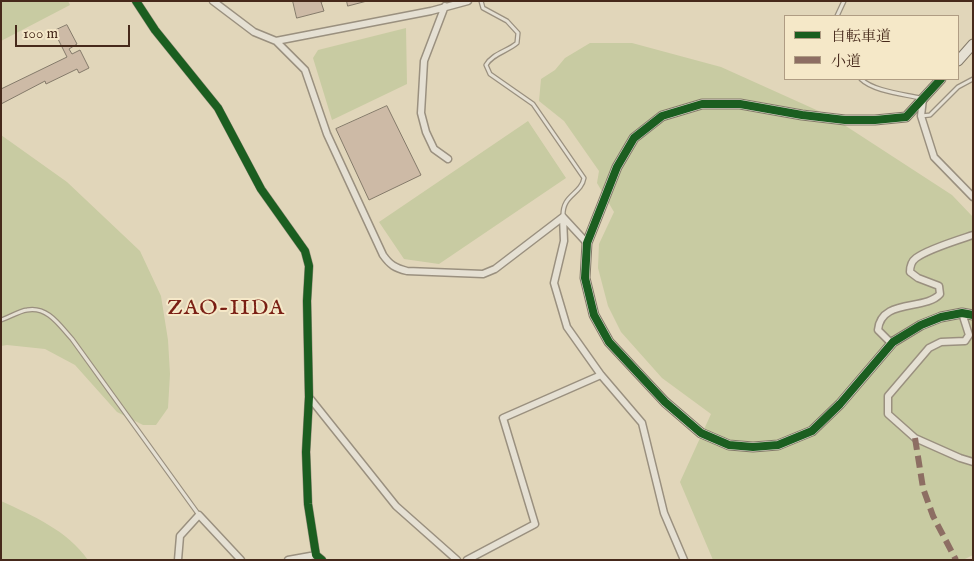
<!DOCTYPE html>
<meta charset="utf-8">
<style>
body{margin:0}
#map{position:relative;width:974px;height:561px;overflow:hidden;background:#e1d6ba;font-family:"IM FELL English","Noto Serif JP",serif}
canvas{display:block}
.frame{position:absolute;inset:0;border:2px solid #46291b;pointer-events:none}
.legend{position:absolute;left:784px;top:15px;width:175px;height:65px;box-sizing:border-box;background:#f5e8c8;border:1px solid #af9c83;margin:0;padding:6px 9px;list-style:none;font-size:15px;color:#46291b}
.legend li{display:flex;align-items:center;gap:10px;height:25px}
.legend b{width:25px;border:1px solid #af9c83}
.scale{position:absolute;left:15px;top:25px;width:115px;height:22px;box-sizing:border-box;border:2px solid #46291b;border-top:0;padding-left:6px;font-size:15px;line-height:18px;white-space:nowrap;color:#46291b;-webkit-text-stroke:4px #f5e8c8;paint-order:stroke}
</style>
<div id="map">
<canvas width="974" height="561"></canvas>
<div class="frame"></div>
<ul class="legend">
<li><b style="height:6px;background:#1b5e20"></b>自転車道</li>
<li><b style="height:6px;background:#8d6e63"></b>小道</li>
</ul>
<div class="scale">100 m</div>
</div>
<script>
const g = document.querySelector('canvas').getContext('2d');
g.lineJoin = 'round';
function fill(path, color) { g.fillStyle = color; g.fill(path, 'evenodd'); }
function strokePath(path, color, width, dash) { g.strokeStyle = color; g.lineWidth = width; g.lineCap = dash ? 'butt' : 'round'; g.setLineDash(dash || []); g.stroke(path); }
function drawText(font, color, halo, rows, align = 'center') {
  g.font = font + ' "IM FELL English",serif'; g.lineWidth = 4; g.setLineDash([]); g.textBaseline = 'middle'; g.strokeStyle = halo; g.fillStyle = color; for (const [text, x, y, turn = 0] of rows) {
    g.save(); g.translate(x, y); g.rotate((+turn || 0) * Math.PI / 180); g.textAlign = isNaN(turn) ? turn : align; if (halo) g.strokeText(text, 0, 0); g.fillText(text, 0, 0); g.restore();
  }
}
const green = new Path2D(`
 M1,1H68L70,5L1,41Z
 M406,28L407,84L332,120L313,58L318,50Z
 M590,43H632L721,67L832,117L952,195L973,217V555L963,560H713L680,482L711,414L662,378L621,332L608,306L598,268L599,244L614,212L597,183L599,171L564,121L539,101L541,79L555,70L565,58Z
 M528,121L566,178L439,264L404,259L379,222Z
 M1,135L67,182L140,251L161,296L168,340L170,374L168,408L156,425H143L117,412L75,365L45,349L7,345L1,346Z
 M1,501C33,516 67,530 88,560H1Z`);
const building = new Path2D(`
 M293,1H325L321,2L324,11L297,18Z
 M347,1H367L348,6Z
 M67,25L77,44L69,49L72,54L80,50L89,68L79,73L77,69L46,84L45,81L1,104V89L67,57L54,31Z
 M387,106L421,175L369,200L336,129Z`);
const lane = new Path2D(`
 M481,1L483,8L507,21L518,33L517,43C508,51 492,54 486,65L490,74L533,104L584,178C581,195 562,194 563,217
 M837,16L844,1
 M861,79C873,91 903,94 920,98
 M921,116L930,115L958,87L973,79
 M1,320C10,317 19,311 27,310C48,306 60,326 72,339L199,515`);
const street = new Path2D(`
 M136,1L155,30L218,108L261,189L305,251L309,266L307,301L309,397L306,452L308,504L316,555L322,560
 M213,1L254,32L276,41L305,70L327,134L383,255C390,265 395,268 407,271L483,274L495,269L563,217
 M445,6L424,61L421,113L426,132L434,149L448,159
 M276,41L431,11L468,1
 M923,99L921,116L934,157L973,197
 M563,217L564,241L554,283L567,327L601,375L642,423L664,513L684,560
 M563,217L587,243
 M962,313L969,335L965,341L941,342L929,348L888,396V414L915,438L960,458L973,462
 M893,342L888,340L878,330C881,298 925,311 940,294L939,286L918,278L910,272C910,266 912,261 916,258C928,249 958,240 973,235
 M309,397L396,506L457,560
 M178,560L180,536L199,515L241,560
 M288,560L316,555
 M467,560L535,524L503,418L601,375`);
const secondary = new Path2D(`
 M958,61L973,44
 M941,79L906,117L875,120H845L802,115L740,104H702L662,116L634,138L617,167L587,243L585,278L594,315L609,342L665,402L701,433L729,445L753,447L778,445L812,431L840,404L893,342L921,325L941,317L962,313L973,315`);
const quiet = new Path2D(`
 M915,438L923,488L933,516L956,560`);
const cycleway = new Path2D(`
 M136,1L155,30L218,108L261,189L305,251L309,266L307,301L309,397L306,452L308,504L316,555L322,560
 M941,79L906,117L875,120H845L802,115L740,104H702L662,116L634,138L617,167L587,243L585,278L594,315L609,342L665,402L701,433L729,445L753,447L778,445L812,431L840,404L893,342L921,325L941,317L962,313L973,315`);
const quarterNames = [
 ["ZAO-IIDA",226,309]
];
fill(green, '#c8cba2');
fill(building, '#cdbaa6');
strokePath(building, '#847a6a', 1);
strokePath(lane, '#9a907f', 5.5);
strokePath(street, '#9a907f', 9);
strokePath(secondary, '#847a6a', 11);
strokePath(lane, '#e5e0d3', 3);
strokePath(street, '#e5e0d3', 6);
strokePath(secondary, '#e5e0d3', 9);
strokePath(quiet, '#8d6e63', 6, [12, 6]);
strokePath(cycleway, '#1b5e20', 8);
g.letterSpacing = '1px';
drawText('22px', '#7a1f14', '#f5e8c8', quarterNames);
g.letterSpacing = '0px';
</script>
